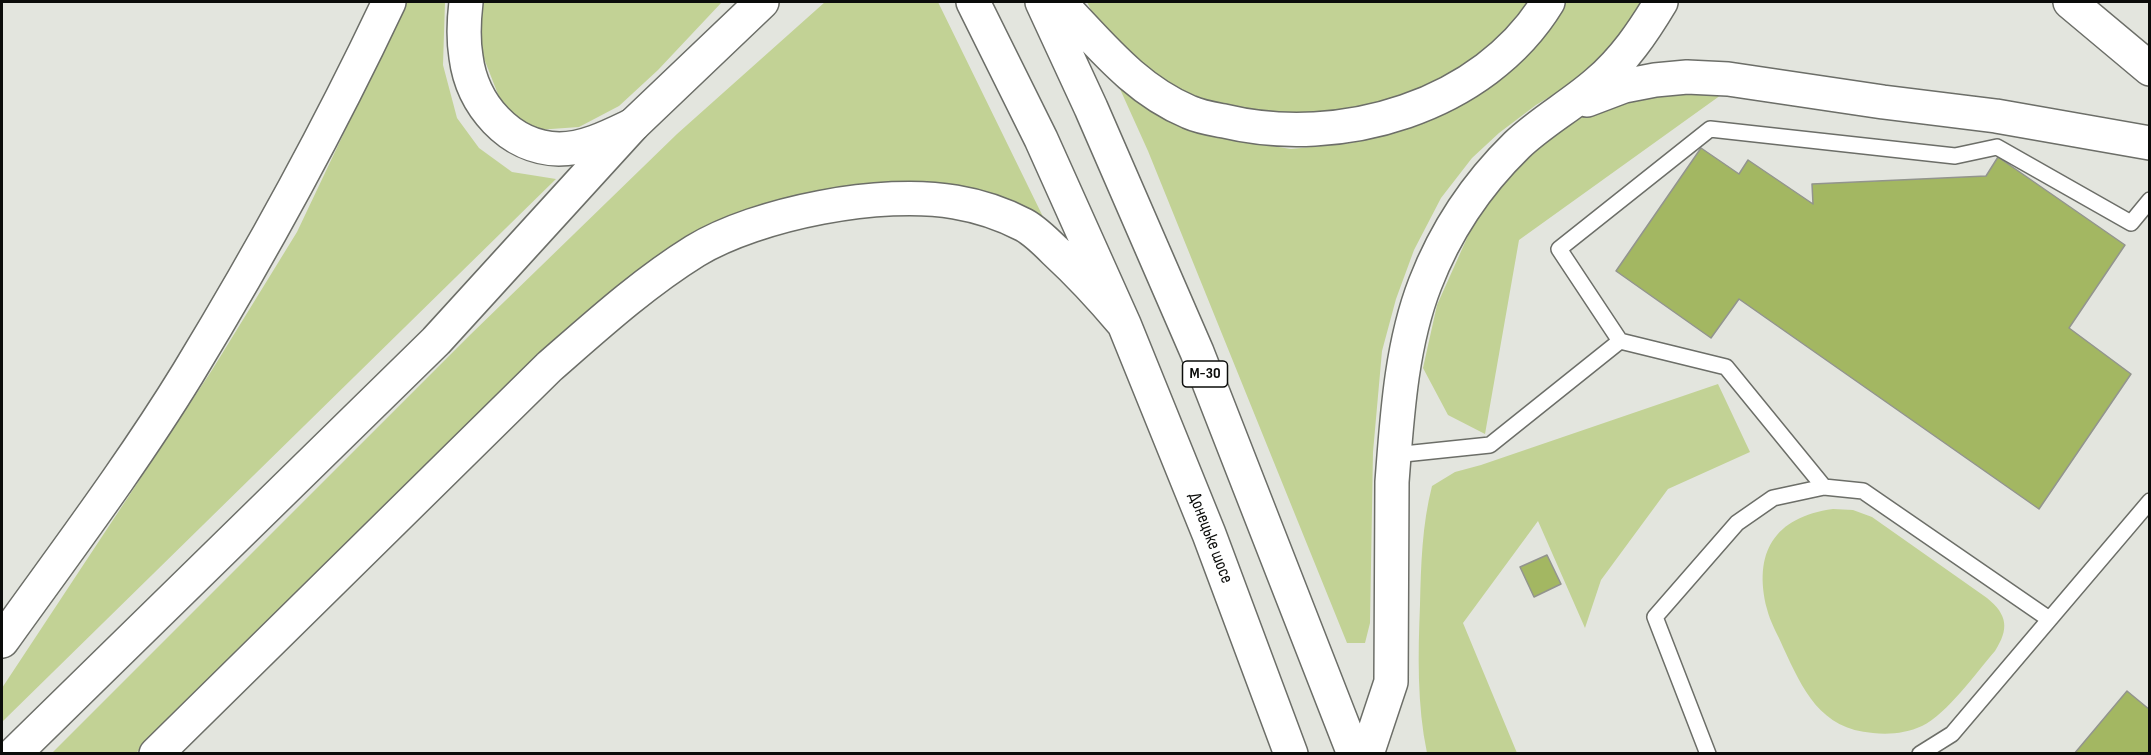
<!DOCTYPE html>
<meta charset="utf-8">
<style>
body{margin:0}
#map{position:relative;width:2151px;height:755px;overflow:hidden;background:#e3e5de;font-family:"Sofia Sans Condensed",sans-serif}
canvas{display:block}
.frame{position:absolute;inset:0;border:3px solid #0b0c0a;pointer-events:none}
</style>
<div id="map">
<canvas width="2151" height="755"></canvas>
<div class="frame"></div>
</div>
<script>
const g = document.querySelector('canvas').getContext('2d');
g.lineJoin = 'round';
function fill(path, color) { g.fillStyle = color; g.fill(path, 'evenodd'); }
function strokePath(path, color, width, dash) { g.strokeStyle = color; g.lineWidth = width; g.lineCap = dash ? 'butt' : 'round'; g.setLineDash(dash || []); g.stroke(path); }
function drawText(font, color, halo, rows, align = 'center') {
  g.font = font + ' "Sofia Sans Condensed",sans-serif'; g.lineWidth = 6; g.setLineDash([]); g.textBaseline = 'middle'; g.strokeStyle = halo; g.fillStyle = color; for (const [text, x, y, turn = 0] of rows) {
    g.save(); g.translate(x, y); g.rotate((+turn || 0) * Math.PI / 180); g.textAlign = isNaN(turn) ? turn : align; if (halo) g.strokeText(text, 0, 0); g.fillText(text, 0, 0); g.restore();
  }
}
const green = new Path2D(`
 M406,2H445L443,65L457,118L479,148L512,172L556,179L2,722V688L212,370L297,232Z
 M483,2H722L658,70L619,106L579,127L537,130L503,107L483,56L478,34Z
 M825,2H938L1049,229L843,191L593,310L136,753L51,754L471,334L677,134Z
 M1087,2H1533L1497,45L1424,91L1313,119L1211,108L1145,72L1093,14Z
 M1559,2H1643L1616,45L1579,79L1536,105L1499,133L1472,158L1441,198L1414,250L1396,299L1382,351L1373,452L1370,623L1365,643H1347L1148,151L1120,89L1175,120L1233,140L1291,149L1352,143L1396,129Z
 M1692,88L1721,95L1519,240L1485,434L1448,415L1423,368L1437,305L1480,209L1519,158L1588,108Z
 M1718,384L1750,452L1668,489L1601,580L1585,628L1538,521L1463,623L1517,753H1427C1417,705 1418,654 1420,605C1421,565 1422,525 1432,486L1455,472L1481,465Z
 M1833,509L1853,510L1872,517L1987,598C2008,615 2009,629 1995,651C1976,673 1947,714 1922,726C1907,733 1889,735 1873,733C1820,729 1803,690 1783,647C1778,635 1770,622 1767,609C1753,553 1774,517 1833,509Z`);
const building = new Path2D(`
 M1701,148L1739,174L1748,160L1813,204L1812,184L1986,176L1998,157L2125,245L2069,328L2131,374L2039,509L1739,299L1711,338L1616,271Z
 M1547,555L1561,584L1534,597L1520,567Z
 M2127,691L2150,710V754H2074Z`);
const service = new Path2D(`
 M1620,341L1726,367L1824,487
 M1394,455L1490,445L1620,341L1559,249L1710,129L1955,156L1997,147L2131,223L2150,200
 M1708,754L1655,617L1737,523L1773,498L1824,487L1863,491L2049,619
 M1920,754L1952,734L2150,501`);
const tertiary = new Path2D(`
 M2070,2L2150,69`);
const secondary = new Path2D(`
 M14,754L436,341L633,125L762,2`);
const trunk = new Path2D(`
 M466,2C464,19 463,39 466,57C472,104 509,148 559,149C585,149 610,136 633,125
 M973,2L1041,139L1124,324L1209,534L1291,754
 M1042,2L1091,108L1197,352L1354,754
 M1059,2C1099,43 1134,89 1189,112C1200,117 1213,119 1224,121C1340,149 1484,107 1548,2
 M1587,100L1624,86L1655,80L1687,77L1728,79L1883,102L1996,116L2150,143
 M2,641C65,553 131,466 188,373C261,253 329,129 389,2
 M156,754L549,367C596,326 642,284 695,251C758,213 882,189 955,202C979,206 1003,214 1024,225C1035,231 1046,242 1055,251C1080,274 1102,298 1124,324
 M1367,754L1391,682L1392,482C1397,417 1401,346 1425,284C1445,232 1477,184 1517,145C1541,122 1572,105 1597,83C1624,60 1643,32 1661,2`);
const shields = [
 [1205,374,45]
];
const shieldNames = [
 ["М-30",1205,374]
];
const streetNames = [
 ["Донецьке шосе",1210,538,69]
];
fill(green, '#c2d295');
fill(building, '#a3b762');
strokePath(building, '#92948d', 1.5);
strokePath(service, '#6c6e68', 18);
strokePath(tertiary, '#6c6e68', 36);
strokePath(secondary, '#6c6e68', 36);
strokePath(trunk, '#6c6e68', 36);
strokePath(service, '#fff', 15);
strokePath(tertiary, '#fff', 33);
strokePath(secondary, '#fff', 33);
strokePath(trunk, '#fff', 33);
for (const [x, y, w] of shields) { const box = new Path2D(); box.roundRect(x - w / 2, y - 13, w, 26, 4.5); g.fillStyle = '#fff'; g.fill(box); strokePath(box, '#0b0c0a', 1.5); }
drawText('bold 16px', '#0b0c0a', null, shieldNames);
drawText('18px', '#0b0c0a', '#fff', streetNames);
</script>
